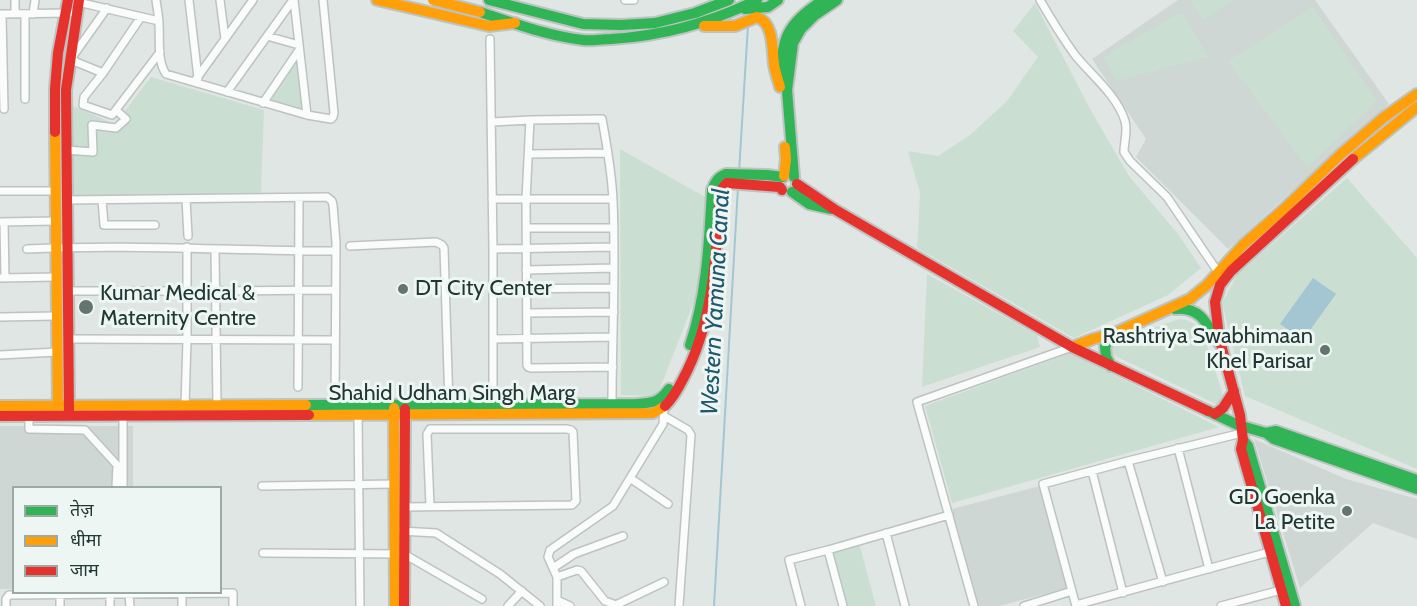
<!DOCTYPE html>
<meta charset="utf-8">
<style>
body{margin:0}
#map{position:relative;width:1417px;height:606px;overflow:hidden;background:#e0e6e4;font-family:Cabin,"Noto Sans Devanagari",sans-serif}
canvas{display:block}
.legend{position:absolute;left:12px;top:486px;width:210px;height:108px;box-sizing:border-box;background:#eef6f3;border:2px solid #9caaa6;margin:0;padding:8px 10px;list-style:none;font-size:18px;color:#213733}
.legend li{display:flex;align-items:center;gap:12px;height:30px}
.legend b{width:30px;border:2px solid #9caaa6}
</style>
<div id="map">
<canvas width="1417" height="606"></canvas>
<ul class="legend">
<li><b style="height:8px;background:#30b455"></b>तेज़</li>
<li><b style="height:8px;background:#ff9f0a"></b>धीमा</li>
<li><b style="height:8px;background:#e5322d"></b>जाम</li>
</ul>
</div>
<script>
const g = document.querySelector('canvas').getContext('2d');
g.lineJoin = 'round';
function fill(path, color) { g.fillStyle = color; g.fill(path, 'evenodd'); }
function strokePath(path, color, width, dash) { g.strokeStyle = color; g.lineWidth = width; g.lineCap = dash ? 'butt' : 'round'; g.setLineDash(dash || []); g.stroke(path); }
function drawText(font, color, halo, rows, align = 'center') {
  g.font = font + ' Cabin,sans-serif'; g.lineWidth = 6; g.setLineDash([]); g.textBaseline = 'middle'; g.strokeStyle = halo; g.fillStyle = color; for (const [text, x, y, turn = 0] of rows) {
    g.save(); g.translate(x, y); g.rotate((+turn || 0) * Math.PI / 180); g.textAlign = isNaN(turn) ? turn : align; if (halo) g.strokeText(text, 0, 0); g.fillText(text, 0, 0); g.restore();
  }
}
const built = new Path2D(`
 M1178,0H1315L1389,104L1228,249L1136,157L1146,139L1092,59Z
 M0,426H133V487L14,488L13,589H0Z
 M1254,439L1346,479L1417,499V539L1373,523L1300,588Z
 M1040,486L1067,588L999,606H978L952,509Z`);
const green = new Path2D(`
 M1194,0H1233L1203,20L1191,2Z
 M1035,3L1089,107L1129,176L1178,234L1201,268L1168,295L1074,338L917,248L920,193L908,151L938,156L970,135L1007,101L1038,57L1013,31Z
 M1313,7L1377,101L1307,167L1228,61Z
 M1182,12L1208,57L1117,81L1103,57Z
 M298,59L302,110L268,100Z
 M151,77L264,110L261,194L72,196L73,106L115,124Z
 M620,149L705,197L701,254L697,294L660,388L654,396L621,395Z
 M1347,178L1417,258V469L1245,396L1222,303L1237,275Z
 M927,274L1037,335L1040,347L922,387Z
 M1179,319C1190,320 1196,324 1203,333L1225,401L1222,406L1216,404L1113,355L1111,347L1114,342Z
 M1070,353L1219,427L952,503L925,406Z
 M859,543L876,606H845L830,551Z`);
const water = new Path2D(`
 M1313,278L1336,294L1303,340L1280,324Z`);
const stream = new Path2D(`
 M739,172L748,25
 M714,606L738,187`);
const street = new Path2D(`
 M15,0V14
 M156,0C157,8 159,17 159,25C160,40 157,61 166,74L307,115L331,119L333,117L334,113L323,0
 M189,0L198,78
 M220,0L225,39
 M294,0L307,115
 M625,0H634
 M1040,0C1051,19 1062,37 1075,55C1091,75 1117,95 1125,121C1128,131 1124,142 1124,152L1130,161L1167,197L1218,272
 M78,2L159,21
 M0,14L69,13
 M2,14L4,109
 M25,14V99
 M33,14L35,0
 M141,17L103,73L84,97L83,105L112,115L160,52
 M267,36L299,45
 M490,39L493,249V408
 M103,73L76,62L73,59V56L107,8
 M194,82L253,0
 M227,92L293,0
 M263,103L299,50
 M492,122L530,120
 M66,150L93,152L92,125L116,128L126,119L116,110
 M529,154L608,153
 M0,191H56
 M186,199L188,236
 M492,199H613
 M66,200L327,197L332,201L333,205L336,243L335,408
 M102,200L104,225H155
 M0,222L56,221
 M4,222L5,278
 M526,228H614
 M350,246L436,242L442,245L444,248L449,405
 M27,249C130,244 232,251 335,251
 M215,249L217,406
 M493,249L614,247
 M526,270L613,268
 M0,278L57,277
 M493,289L614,288
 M68,291H187
 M216,291L335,290
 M527,313L614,312
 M0,317L57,316
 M68,339L335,340
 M493,339L612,337
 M0,355L57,352
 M298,387L299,198
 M612,404C612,336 616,268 613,201C612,173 607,146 602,119L530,120L526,199L527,365L528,367L531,368L613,367
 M185,406L187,340V247
 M29,415V429L85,430L117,465L116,488
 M358,415L360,606
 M664,416L688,430L691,435L679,606
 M1178,448L1209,569
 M1128,461L1163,582
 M1092,471L1123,593
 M630,478L668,504
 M262,486L395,484
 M123,488V415
 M404,507L572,505L576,501L573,432L571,430L567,429H430L427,434L430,506
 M401,531L436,533L500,574L540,606
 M886,533L905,606
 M828,550L949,515
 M263,553L404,554L482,599
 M553,568L574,554L623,536
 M557,577L577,570L581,571L605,601L616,605L664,582
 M129,594L130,606
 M182,594V606
 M110,595V606
 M557,600L570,606
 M1076,605L1273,551
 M6,606V599L9,595L233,593V606
 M60,606V595
 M508,606L522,591
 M557,606V577L548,557L550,550L613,506L663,424L664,407
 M801,606L789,560L828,550L843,606
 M974,606L917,402L1072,347
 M1024,606L1072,591
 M1076,606L1043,484L1128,461L1242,433
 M1221,606L1285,589`);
const fast = new Path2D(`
 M489,0L583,24L621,25L655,23L695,13L729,0
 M745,9L768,7L778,0
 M480,12C513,23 548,36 583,40C592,41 601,39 611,39C663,36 710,23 757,0
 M780,84C783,38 783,27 823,0
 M794,177L787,90L793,43L801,29L815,15L837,0
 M792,192L809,204L831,209
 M1175,309C1199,306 1207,323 1218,342
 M690,345C707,295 709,242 712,190C715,182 718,177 726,174L767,175L783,177
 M1111,366L1106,357L1105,346L1115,333
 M306,405L636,404C652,403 659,403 669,389
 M1208,411L1238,425L1266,433L1274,439L1417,489
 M1266,433L1276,431L1417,480
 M1243,440L1248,446L1295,606`);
const slow = new Path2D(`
 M377,0L489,26L515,23
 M704,26H735L757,17C774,23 772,49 774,64C775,72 778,79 780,87
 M55,132L58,412
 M1353,159L1417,107
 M784,176L786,159L785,147
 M1072,347L1093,339L1115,333L1190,299L1207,285L1243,245L1284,209L1341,154L1383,118L1417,94
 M0,406L306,405
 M394,408L395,606
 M309,415L653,413L665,406`);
const jam = new Path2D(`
 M55,132V89L58,53L68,0
 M797,184L834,209L1072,347L1208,411
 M665,406C673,398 678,389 683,379C714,322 716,255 720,191L727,183L780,187L782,190
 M69,413L66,90L79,0
 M1215,414L1223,408L1234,391
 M0,416L309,415
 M404,606L405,409
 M1286,606L1241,449L1243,440L1240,415L1219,337L1215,302L1220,285L1231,271L1353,159`);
const slowBridge = new Path2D(`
 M433,0L480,12`);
const markers = [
 [403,289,6,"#647471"],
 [86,307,8,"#647471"],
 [1325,350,6,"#647471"],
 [1347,511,6,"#647471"]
];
const poiNames = [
 ["DT City Center",415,289],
 ["Kumar Medical &",100,294],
 ["Maternity Centre",100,319],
 ["Rashtriya Swabhimaan",1313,337,"right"],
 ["Khel Parisar",1313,362,"right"],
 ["GD Goenka",1335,498,"right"],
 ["La Petite",1335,523,"right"]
];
const streetNames = [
 ["Shahid Udham Singh Marg",452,394]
];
const waterNames = [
 ["Western Yamuna Canal",716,302,-87]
];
fill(built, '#ced7d4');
fill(green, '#cadfd2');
fill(water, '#a3c6d2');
strokePath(stream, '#a3c6d2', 2);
strokePath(street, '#bdc3c1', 10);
strokePath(fast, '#bdc3c1', 14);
strokePath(slow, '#bdc3c1', 14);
strokePath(jam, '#bdc3c1', 14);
strokePath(street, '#fafbfb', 7);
strokePath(fast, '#30b455', 10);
strokePath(slow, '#ff9f0a', 10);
strokePath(jam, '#e5322d', 10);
strokePath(slowBridge, '#bbc3c1', 14, []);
strokePath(slowBridge, '#ff9f0a', 10);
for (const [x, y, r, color] of markers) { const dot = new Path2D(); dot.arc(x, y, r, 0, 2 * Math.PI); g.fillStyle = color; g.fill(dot); strokePath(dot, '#eef6f3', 2); }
drawText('22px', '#213733', '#eef6f3', poiNames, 'left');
drawText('22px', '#213733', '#eef6f3', streetNames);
drawText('italic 24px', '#20586e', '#eef6f3', waterNames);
</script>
